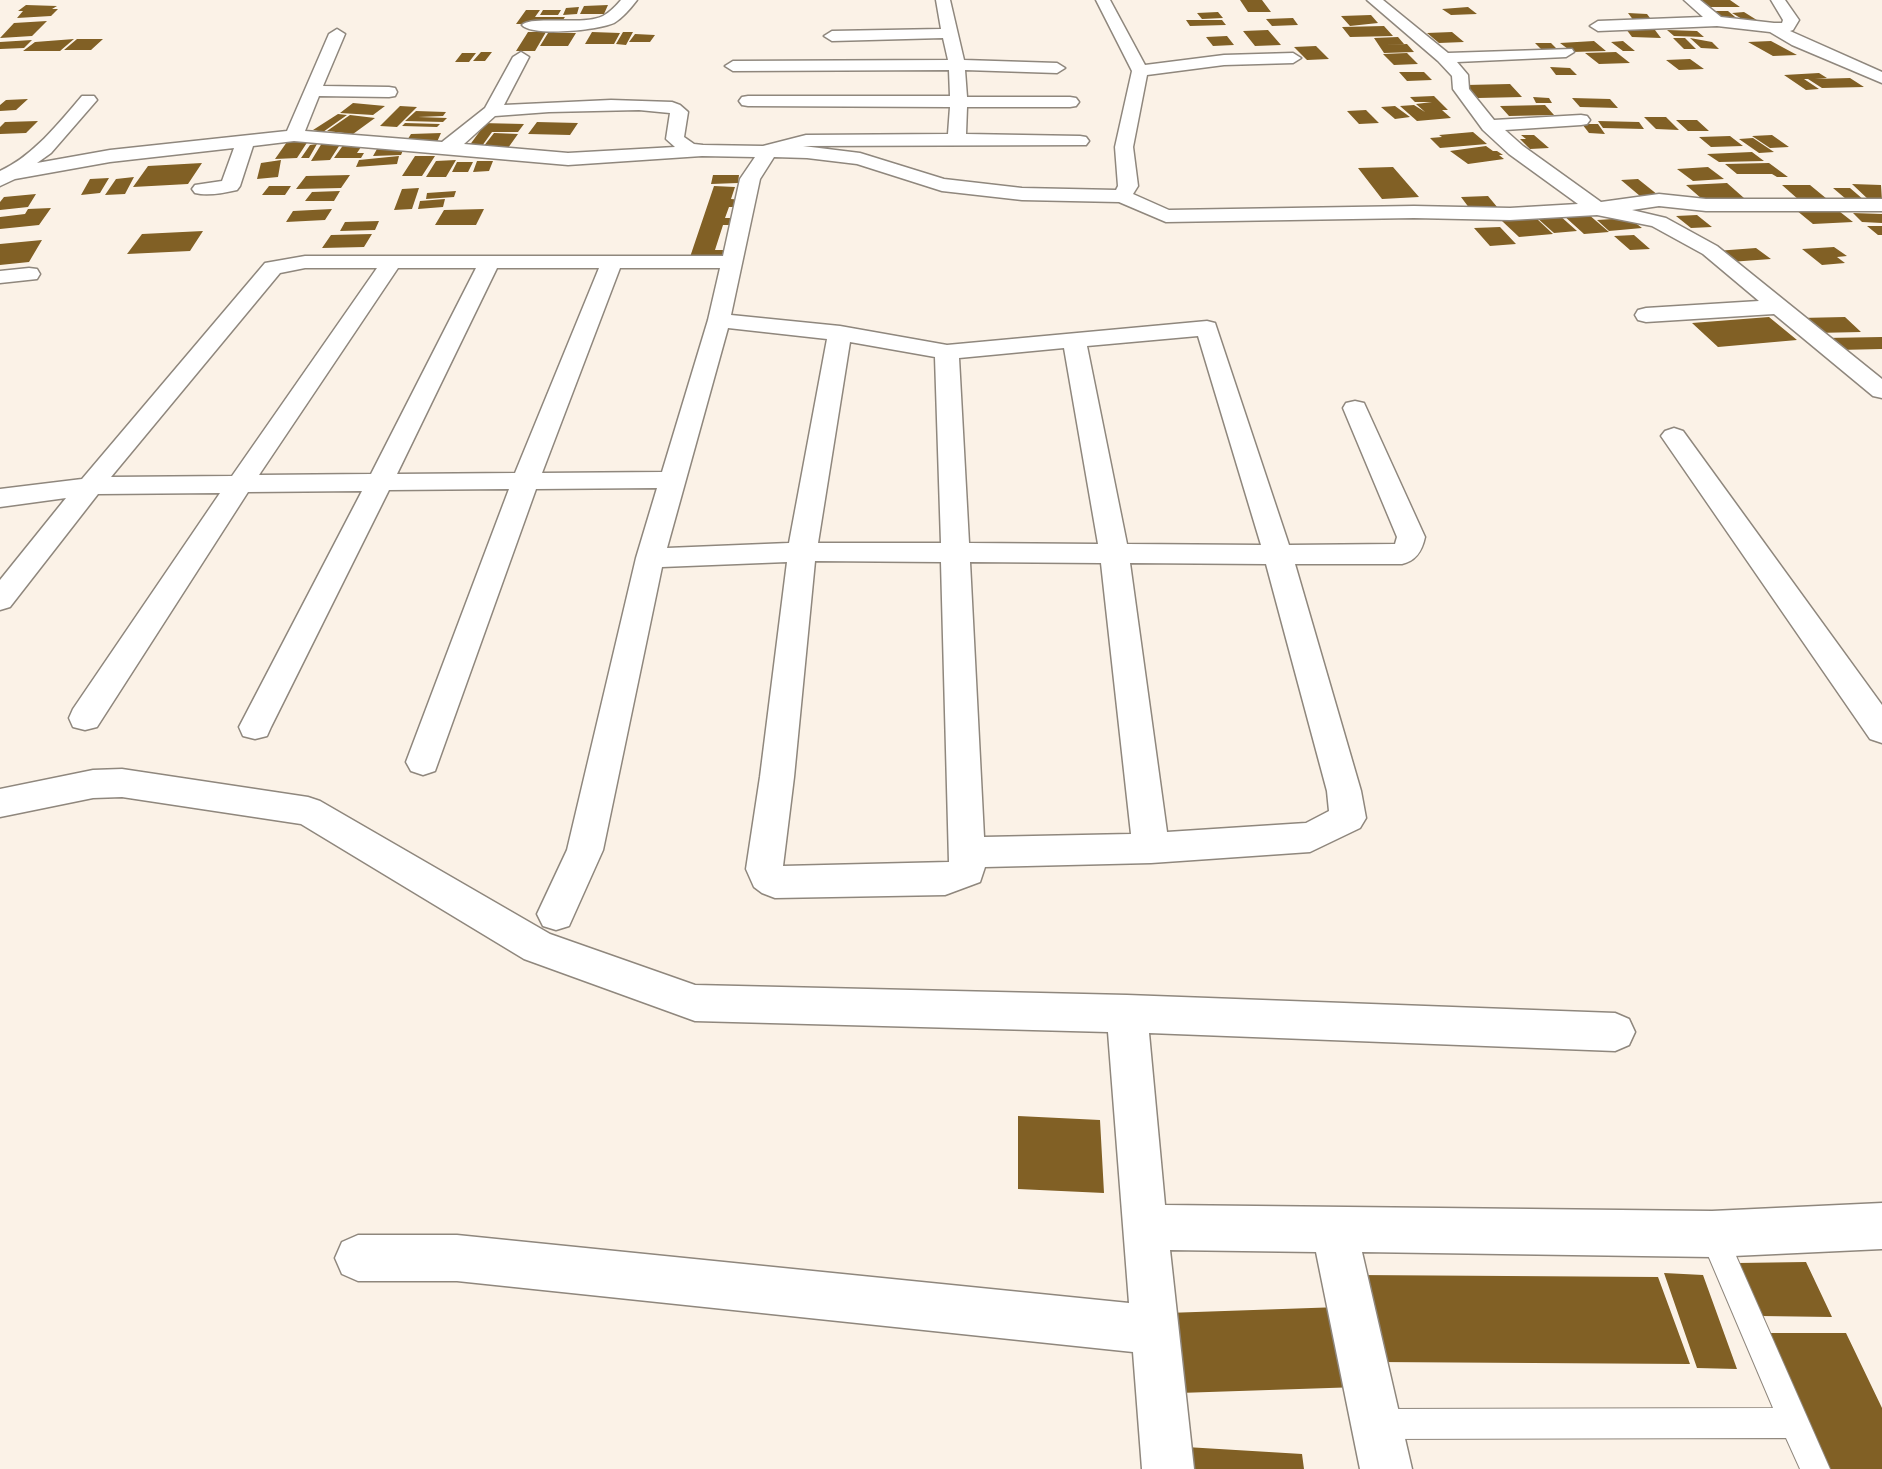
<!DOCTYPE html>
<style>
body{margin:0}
canvas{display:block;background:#fbf2e7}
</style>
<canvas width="1882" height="1469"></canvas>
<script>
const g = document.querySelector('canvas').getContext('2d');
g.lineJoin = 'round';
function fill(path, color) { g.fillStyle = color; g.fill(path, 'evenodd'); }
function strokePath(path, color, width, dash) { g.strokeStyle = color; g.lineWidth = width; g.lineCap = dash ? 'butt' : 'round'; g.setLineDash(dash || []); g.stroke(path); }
const building = new Path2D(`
 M1240,0H1262L1271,12H1248Z
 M1697,0H1730L1740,7H1706Z
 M26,5L57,6L52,9H58L51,16L17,18L23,11H18Z
 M608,5L604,14H580L584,6Z
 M579,7L577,14L563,15L566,8Z
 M1468,7L1477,14L1451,15L1442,9Z
 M526,10H540L535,17H565L560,24H516Z
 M543,10H561L558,15H540Z
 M1708,11H1728L1741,22L1721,21Z
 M1218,12L1223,18L1202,19L1197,13Z
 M1744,12L1760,22H1747L1732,13Z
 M1628,13L1647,14L1653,22L1634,21Z
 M1371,15L1378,23L1350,26L1341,16Z
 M1293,18L1298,25L1272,26L1266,19Z
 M1186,20H1222L1226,25L1190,26Z
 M47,21L32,36L0,38L14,23Z
 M1384,26L1393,36L1350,37L1342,27Z
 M1626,29L1655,30L1661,38L1632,37Z
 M1268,30L1281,45L1255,46L1243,31Z
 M1667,30L1697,31L1704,37L1674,36Z
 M528,32H546L535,51H516Z
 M592,32L620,33L614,44H585Z
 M623,32H633L626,45L616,44Z
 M1452,32L1464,42L1439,43L1427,33Z
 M548,33H576L568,46H540Z
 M635,34L655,35L650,42H629Z
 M1227,36L1234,45L1213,46L1206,37Z
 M1398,37L1404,44L1382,45L1407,44L1414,52L1384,53L1374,38Z
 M1673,38H1685L1696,49H1684Z
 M1690,38L1712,42L1719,49L1701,48Z
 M74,39L60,51H23L35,42Z
 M77,39H103L91,50H64Z
 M32,40L24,48L0,49V42Z
 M1594,41L1606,51L1572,52L1560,43Z
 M1623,41L1635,51H1623L1611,42Z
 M1771,41L1797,55L1773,56L1748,42Z
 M1535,43H1551L1558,50H1542Z
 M1316,46L1329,59L1307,60L1294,47Z
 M481,52H492L485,61H473Z
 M1616,52L1630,63L1599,64L1585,53Z
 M462,53H476L469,62H455Z
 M1407,53L1418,64L1394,65L1383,54Z
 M1690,59L1704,69L1679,70L1666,60Z
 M1550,67L1570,68L1577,75H1556Z
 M1399,72H1424L1432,80L1407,81Z
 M1819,73L1827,78L1815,79L1850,78L1864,87L1822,88L1808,79H1804L1819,89L1806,90L1784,75Z
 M1510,84L1522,97L1478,98L1466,85Z
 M1434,96L1448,110H1442L1451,118L1417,121L1400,106L1414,105L1425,112L1416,104L1432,102H1415L1410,97Z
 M1533,97L1549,98L1552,103H1536Z
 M1572,98L1610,99L1618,108L1580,107Z
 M28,99L16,110L0,111V105L6,100Z
 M353,103L385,106L373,115L340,113Z
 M1545,105L1554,115L1509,116L1500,106Z
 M400,106L417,107L397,127L380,126Z
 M1395,106L1410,117L1395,119L1381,107Z
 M1366,110L1379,123L1359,124L1347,111Z
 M416,111L446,112L443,116L418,117L447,118L443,122L405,121Z
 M338,114L347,115L323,132L313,130Z
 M350,115L375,118L353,134L327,131Z
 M1644,117H1666L1679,130L1656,129Z
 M1676,120H1697L1709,131H1688Z
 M38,121L26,133L0,134V127L5,122Z
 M1598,121L1639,122L1644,129L1603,128Z
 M537,122L578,123L570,135L528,134Z
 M405,123L440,124L437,127L402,126Z
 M481,123L524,124L518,132H492L482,146H469L480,131H474Z
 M1582,124H1598L1605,134L1589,133Z
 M1473,132L1487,144L1440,148L1430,138L1442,137L1439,135Z
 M441,133L437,142H406L411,134Z
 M494,133L518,134L508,148L483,147Z
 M1521,135H1534L1549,148L1530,149L1520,139H1526Z
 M1772,135L1789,147L1770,148L1752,136Z
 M1730,136L1743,146L1711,147L1699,137Z
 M310,138L297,158L275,159L289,139Z
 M1753,138L1774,152L1759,153L1739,139Z
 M322,143H341L330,160L311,161Z
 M317,144L309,158H301L310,145Z
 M344,144H363L357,153H364L361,158H334Z
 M1486,146L1493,151H1497L1503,155H1499L1504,159L1468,164L1450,151Z
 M404,148L401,155L373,156L377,149Z
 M1752,152L1764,161L1719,162L1707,154Z
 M399,156L397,164L356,167L359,160Z
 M415,156H435L422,176H402Z
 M281,160L278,177L257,179L261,163Z
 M456,160L446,177H426L436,161Z
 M477,161H493L489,171L473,172Z
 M457,162H473L468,172H452Z
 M202,163L188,184L133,187L148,166Z
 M1769,163L1788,177H1777L1772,174H1737L1725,164Z
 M1393,167L1419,197L1382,199L1358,168Z
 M1708,167L1724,179L1693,181L1677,169Z
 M350,175L341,188L296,189L306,176Z
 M713,175H739L738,183L711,184Z
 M134,177L125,194L105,195L116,179Z
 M109,178L100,193L81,195L90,179Z
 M1638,179L1658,195L1640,196L1621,180Z
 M1727,183L1744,198L1702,199L1686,185Z
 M1852,184L1881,185L1882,201H1870Z
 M1782,185H1810L1827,199L1799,200Z
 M269,186H291L285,195H262Z
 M714,186L735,187L731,199L744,200L742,207H729L725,218H739L737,225H723L715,250H729L727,257H690Z
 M419,188L412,209L394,210L402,189Z
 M1833,188H1850L1864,200L1846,199Z
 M340,191L334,201H305L312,192Z
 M456,191L454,197L426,199L427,193Z
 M36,194L28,207L0,210V202L4,197Z
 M1488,196L1498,208L1470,209L1461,197Z
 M445,199L443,207L418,209L420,201Z
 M51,208L39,225L0,229V217L25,214L28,209Z
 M1835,208L1853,222L1813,224L1796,210Z
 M332,209L325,220L286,222L293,211Z
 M484,209L476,225H435L444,210Z
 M1853,213L1882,214V223L1862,222Z
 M1588,214L1609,232L1584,234L1563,215Z
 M1559,215L1577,231L1554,233L1536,217Z
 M1697,215L1712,227L1691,228L1676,216Z
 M1536,218L1553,234L1519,237L1502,221Z
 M1629,218L1642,228L1609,231L1597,220Z
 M379,221L375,230L340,231L345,222Z
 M1867,226H1882V235H1878Z
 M1500,227L1516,244L1490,246L1474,228Z
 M203,231L190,251L127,254L142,234Z
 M372,234L364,247L322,248L331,235Z
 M1634,235L1650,249L1630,250L1614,236Z
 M42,240L29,262L0,265V244Z
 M1834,247L1847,256L1837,257L1845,263L1822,265L1802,249Z
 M1756,248L1771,259L1730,262L1716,251Z
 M1769,317L1797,340L1718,347L1692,323Z
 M1845,317L1861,332L1815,333L1800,318Z
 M1882,337V349L1838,350L1825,338Z
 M1018,1116L1100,1120L1104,1193L1018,1189Z
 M1806,1262L1832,1317L1761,1316L1738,1263Z
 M1664,1273L1703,1275L1737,1369L1697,1368Z
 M1357,1275L1658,1277L1690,1364L1376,1362Z
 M1340,1307L1359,1387L1179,1393L1167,1313Z
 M1765,1333H1846L1882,1408V1469H1824Z
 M1186,1447L1302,1454L1304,1469H1188Z`);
const lane = new Path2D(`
 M1712,1221L1722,1224L1830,1469H1800L1786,1438L1377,1439L1367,1434L1362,1424L1367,1414L1377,1409L1773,1408L1699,1234L1702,1224Z`);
const street = new Path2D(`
 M621,0H637C631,8 622,18 614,23C599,30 533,37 522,25C531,15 584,26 603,16C610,12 616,6 621,0Z
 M936,0H950L964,60L1057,63L1065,68L1057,73L965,70L967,97H1070L1076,98L1079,102L1076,106L1070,107H967L966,134L1080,136L1086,137L1089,141L1086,145L803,146L860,153L944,179L1022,188L1116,190L1118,186L1115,147L1132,71L1096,0H1110L1145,65L1224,55L1293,53L1301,58L1293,63L1224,65L1147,75L1133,147L1138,186L1133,194L1169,210L1414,206L1510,208L1578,204L1509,154L1483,130L1453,89L1452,76L1438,61L1367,0H1383L1448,53L1572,49L1574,52L1566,57L1457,62L1468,75L1469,89L1494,120L1581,115L1587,116L1590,120L1587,124L1581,125L1505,130L1523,146L1601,202L1659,194L1706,199H1882V211H1706L1659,206L1632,210L1666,218L1717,246L1882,379V398L1873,396L1774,314L1646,322L1638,320L1635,315L1638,310L1646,308L1759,301L1703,254L1652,226L1597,215L1510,220L1414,218L1166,222L1119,202L1022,200L942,191L857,164L807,158L774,157L760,179L731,315L840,326L947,345L1207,321L1215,323L1289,545L1395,544L1397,537L1343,408L1346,403L1355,401L1364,403L1425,537C1422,551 1416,561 1402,564H1295L1361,791L1366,818L1360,828L1310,852L1151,863L985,867L980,882L945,895L775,898L762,893L754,887L746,869L760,777L787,562L662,567L603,850L569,926L556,930L543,926L537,914L567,850L636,558L657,488L536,489L435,771L423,775L411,771L406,762L509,489L389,490L271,727L267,736L255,739L243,736L239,727L362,491L248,492L97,727L85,730L73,727L69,718L73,709L220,493L98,494L10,607L0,610V580L66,498L0,507V489L82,479L265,263L305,256H723L740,179L755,157L702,156L568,165L294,141L253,146L240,186L237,190C224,193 208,196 195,193L192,189L195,185L222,181L234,148L110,162L15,179L0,186V171C33,156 58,124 82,96H94L97,100L51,153L37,163L110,150L287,131L329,34L337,29L345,34L323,86L389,87L395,88L397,92L395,96L389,97L319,96L305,131L442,142L485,108L513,57L521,52L529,57L504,105L611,100L672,102L680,105L688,112L684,137L694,144L703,145L763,146L806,135L948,134L950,107L748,106L742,105L739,101L742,97L748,96H950L949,70L733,71L725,66L733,61L948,60L943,38L832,41L824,36L832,31L941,29ZM639,110L670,113L666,139L675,147L568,153L464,144L495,116L549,112ZM305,268H377L232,476L111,477L280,273ZM398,268H476L371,474L259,475ZM497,268H599L515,473L397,474ZM620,268H720L708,320L662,472L542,473ZM728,328L827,339L789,543L667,548ZM1198,336L1261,545L1127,544L1087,346ZM850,342L935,357L941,543H818ZM1064,348L1098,544L969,543L959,358ZM815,561L941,562L949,862L783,866L794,777ZM970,562L1101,563L1131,834L984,837ZM1130,563L1266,564L1327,791L1329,811L1306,823L1167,832Z
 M1684,0H1700L1721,17L1774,23H1782L1783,20L1771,0H1785L1799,20L1793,30L1790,31L1882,72V83L1792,45L1770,32L1717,26L1598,31L1590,26L1598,21L1703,17Z
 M29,268L37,269L40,274L37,279L0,283V271Z
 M1674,428L1683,431L1882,705V743L1870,739L1661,436L1665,431Z
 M122,769L308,797L320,801L550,934L695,985L1127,995L1615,1013L1629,1019L1635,1032L1629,1045L1615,1051L1149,1033L1165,1205L1712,1211L1882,1203V1249L1712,1257L1362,1252L1412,1469H1360L1316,1252L1170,1250L1194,1469H1142L1133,1352L457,1281H358L342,1274L335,1258L342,1242L358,1235H457L1129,1303L1108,1032L695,1021L524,959L301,824L122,797L93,798L0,817V789L93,770Z`);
fill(building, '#816025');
strokePath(lane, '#8f877d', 2);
strokePath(street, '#8f877d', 3);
fill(lane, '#fff');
fill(street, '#fff');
</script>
